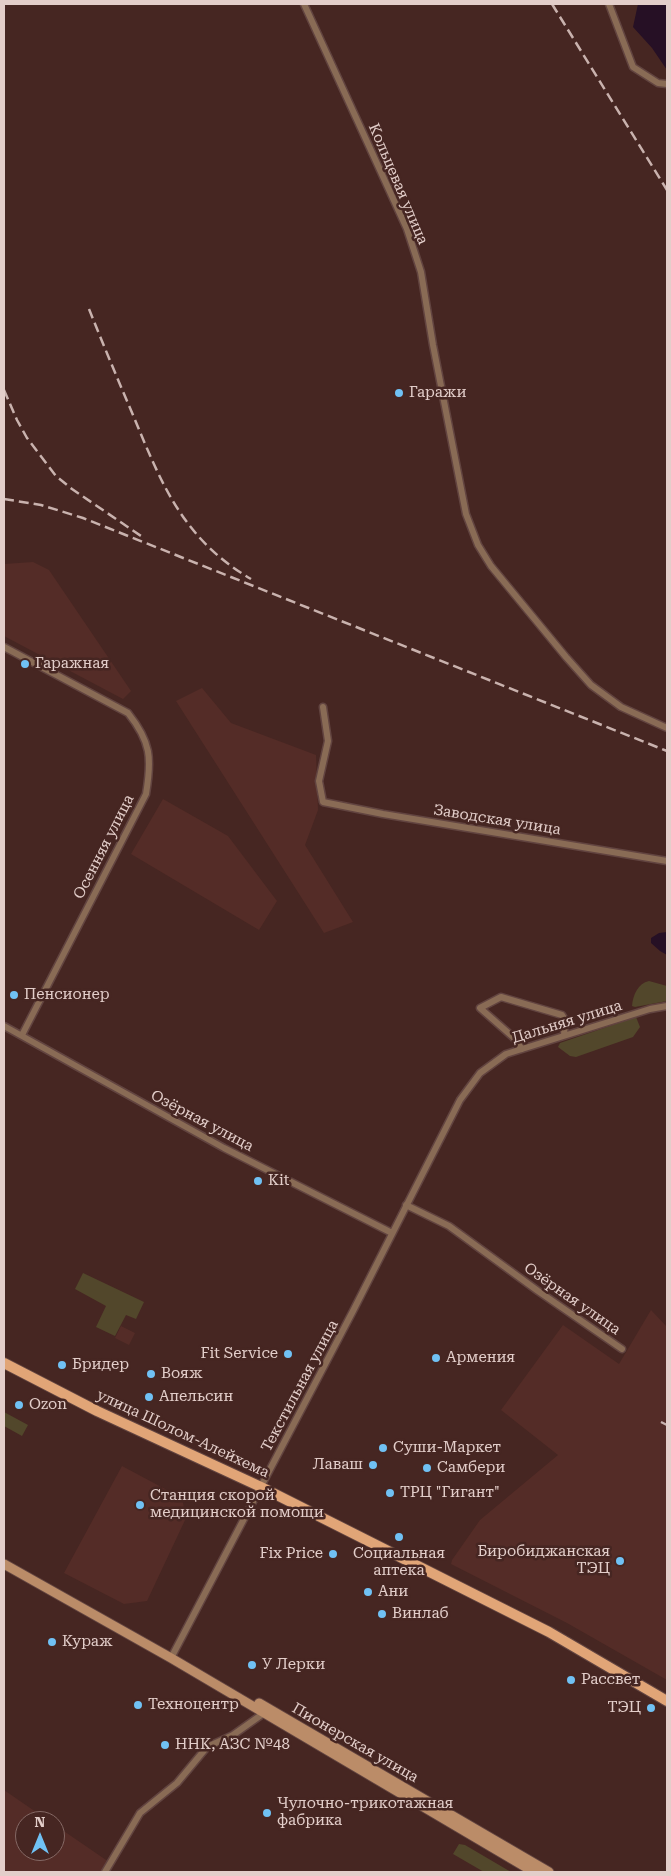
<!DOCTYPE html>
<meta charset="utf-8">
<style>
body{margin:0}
#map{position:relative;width:671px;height:1876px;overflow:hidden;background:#462622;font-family:"Roboto Serif",serif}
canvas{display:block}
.frame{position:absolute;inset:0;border:5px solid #e3ceca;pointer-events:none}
.north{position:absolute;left:15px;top:1811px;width:50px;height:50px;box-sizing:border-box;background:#462622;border:1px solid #856965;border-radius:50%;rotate:0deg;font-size:14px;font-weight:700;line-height:20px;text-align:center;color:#e3ceca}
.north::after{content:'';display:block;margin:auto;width:18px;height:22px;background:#70c1f4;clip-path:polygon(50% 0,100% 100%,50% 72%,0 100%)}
</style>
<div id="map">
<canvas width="671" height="1876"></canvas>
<div class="frame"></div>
<div class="north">N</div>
</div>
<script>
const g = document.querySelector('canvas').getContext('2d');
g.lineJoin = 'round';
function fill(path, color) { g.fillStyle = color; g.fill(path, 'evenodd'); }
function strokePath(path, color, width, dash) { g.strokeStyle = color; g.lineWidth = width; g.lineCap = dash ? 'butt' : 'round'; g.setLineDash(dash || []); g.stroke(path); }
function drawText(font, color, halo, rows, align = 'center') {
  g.font = font + ' "Roboto Serif",serif'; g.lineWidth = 5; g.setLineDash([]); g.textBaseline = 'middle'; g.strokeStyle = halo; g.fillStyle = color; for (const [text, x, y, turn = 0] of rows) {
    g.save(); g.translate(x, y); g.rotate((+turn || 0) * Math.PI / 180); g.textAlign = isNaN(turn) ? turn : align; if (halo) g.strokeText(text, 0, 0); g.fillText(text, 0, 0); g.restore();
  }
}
const built = new Path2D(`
 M33,562L49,570L131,691L123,699L4,636V564Z
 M202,688L231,723L316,755L318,810L305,845L353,922L324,933L176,701Z
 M163,799L228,836L277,901L259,930L131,854Z
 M651,1310L667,1327V1680L567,1623L451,1564L452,1560L480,1520L558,1455L501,1410L563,1325L619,1364Z
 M121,1326L135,1333L129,1345L115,1338Z
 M122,1466L182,1498L186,1518L147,1601L124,1604L64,1573Z
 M4,1790L49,1821H25V1851H55V1825L109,1862L102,1872H4Z`);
const green = new Path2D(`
 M649,981L667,986V1001L635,1007L632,1006C633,995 638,983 649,981Z
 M636,1017L640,1027L633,1037L576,1057L570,1056L558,1047L560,1043Z
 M83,1273L144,1302L136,1319L126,1315L115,1336L96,1327L106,1306L75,1289Z
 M4,1412L28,1425L22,1436L4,1426Z
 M459,1844L465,1845L511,1872H484L453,1854Z`);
const water = new Path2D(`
 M638,4H667V70L652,48L633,27Z
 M667,932V955L660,951L651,943V938L659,933Z`);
const minor = new Path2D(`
 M304,4L407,229L421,272L433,345L466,514L478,545L491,566L566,657L591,685L621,707L667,728
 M609,4L633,67L658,83L667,84
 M4,647L128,713C151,742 152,758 146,794L22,1035
 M323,707L328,741L319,781L323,802L383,814L667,861
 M4,1026L224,1148L392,1233
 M522,1049L513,1037L480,1008L501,997L562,1015L565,1020L564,1035
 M406,1205L449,1226L538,1291L622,1349
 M171,1658L353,1311L460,1100L480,1073L506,1054L650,1009L667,1006
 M105,1872L140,1813L177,1783L207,1747L233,1735L264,1713`);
const secondary = new Path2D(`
 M4,1564L171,1658L534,1872
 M259,1703L549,1872`);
const primary = new Path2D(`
 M4,1363L97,1411L261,1487L549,1632L667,1701`);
const rail = new Path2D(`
 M552,4L667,190
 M89,309C103,344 118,380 133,415C162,485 183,539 251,579
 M4,390L17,420L27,438L56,476L72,489L141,536
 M4,499L41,505L83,518L667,751
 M661,1422L667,1425`);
const markers = [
 [399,393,5,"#70c1f4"],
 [25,664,5,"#70c1f4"],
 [14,995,5,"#70c1f4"],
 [258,1181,5,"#70c1f4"],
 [288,1354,5,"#70c1f4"],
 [436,1358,5,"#70c1f4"],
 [62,1365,5,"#70c1f4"],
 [151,1374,5,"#70c1f4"],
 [149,1397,5,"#70c1f4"],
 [19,1405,5,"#70c1f4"],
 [383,1448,5,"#70c1f4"],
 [373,1465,5,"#70c1f4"],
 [427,1468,5,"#70c1f4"],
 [390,1493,5,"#70c1f4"],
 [140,1505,5,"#70c1f4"],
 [399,1537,5,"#70c1f4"],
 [333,1554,5,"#70c1f4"],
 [620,1561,5,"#70c1f4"],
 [368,1592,5,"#70c1f4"],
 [382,1614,5,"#70c1f4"],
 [52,1642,5,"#70c1f4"],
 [252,1665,5,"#70c1f4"],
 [571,1680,5,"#70c1f4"],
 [138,1705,5,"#70c1f4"],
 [651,1708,5,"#70c1f4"],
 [165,1745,5,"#70c1f4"],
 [267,1813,5,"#70c1f4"]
];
const streetNames = [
 ["Кольцевая улица",398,184,67],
 ["Заводская улица",497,820,9],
 ["Осенняя улица",104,847,-63],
 ["Дальняя улица",567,1022,-17],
 ["Озёрная улица",202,1121,28],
 ["Озёрная улица",572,1299,35],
 ["Текстильная улица",300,1386,-62],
 ["улица Шолом-Алейхема",183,1434,25],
 ["Пионерская улица",355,1743,30]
];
const poiNames = [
 ["Гаражи",409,393],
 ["Гаражная",35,664],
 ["Пенсионер",24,995],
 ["Kit",268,1181],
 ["Fit Service",278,1354,"right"],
 ["Армения",446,1358],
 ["Бридер",72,1365],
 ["Вояж",161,1374],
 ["Апельсин",159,1397],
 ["Ozon",29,1405],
 ["Суши-Маркет",393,1448],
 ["Лаваш",363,1465,"right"],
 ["Самбери",437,1468],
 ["ТРЦ \"Гигант\"",400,1493],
 ["Станция скорой",150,1496],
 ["медицинской помощи",150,1513],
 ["Биробиджанская",610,1552,"right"],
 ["ТЭЦ",610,1569,"right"],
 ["Fix Price",323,1554,"right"],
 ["Социальная",399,1554,"center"],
 ["аптека",399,1571,"center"],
 ["Ани",378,1592],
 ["Винлаб",392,1614],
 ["Кураж",62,1642],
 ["У Лерки",262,1665],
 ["Рассвет",581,1680],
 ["Техноцентр",148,1705],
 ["ТЭЦ",641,1708,"right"],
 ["ННК, АЗС №48",175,1745],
 ["Чулочно-трикотажная",277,1804],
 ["фабрика",277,1821]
];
fill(built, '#542c27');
fill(green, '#52472b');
fill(water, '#261025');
strokePath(minor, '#624440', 9);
strokePath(secondary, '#624440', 11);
strokePath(primary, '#624440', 12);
strokePath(minor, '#896b55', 6);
strokePath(secondary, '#bb8c68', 9);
strokePath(primary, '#e1a577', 10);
strokePath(rail, '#c9b2ae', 2.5, [10, 5]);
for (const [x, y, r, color] of markers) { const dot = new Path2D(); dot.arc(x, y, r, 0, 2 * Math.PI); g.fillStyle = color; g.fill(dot); strokePath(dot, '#462622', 2); }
drawText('15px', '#e3ceca', '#462622', streetNames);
drawText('15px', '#e3ceca', '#462622', poiNames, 'left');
</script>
